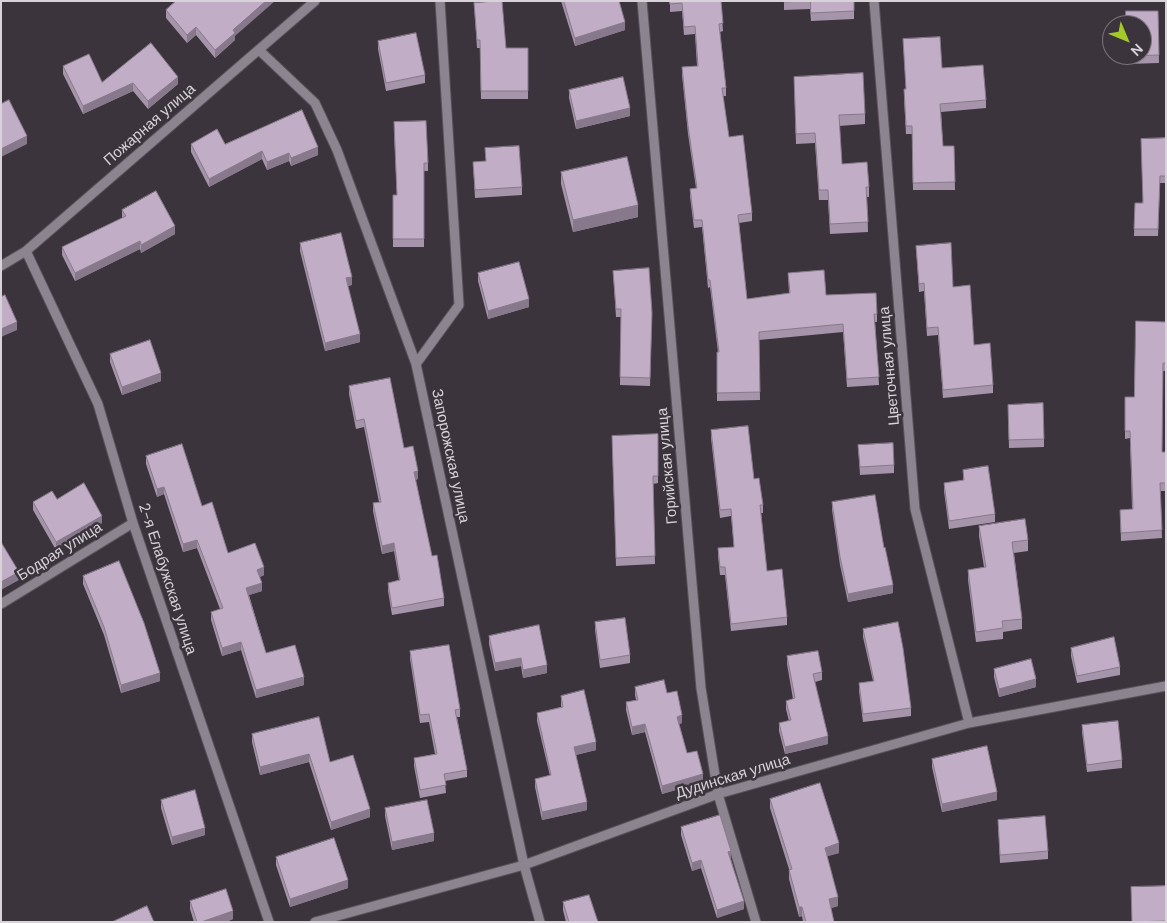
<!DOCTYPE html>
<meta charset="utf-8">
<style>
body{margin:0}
#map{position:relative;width:1167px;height:923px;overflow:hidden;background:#3b343d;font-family:"DM Sans",sans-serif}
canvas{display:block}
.frame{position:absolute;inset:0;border:2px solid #d8d3d9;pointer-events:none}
.north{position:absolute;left:1102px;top:15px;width:50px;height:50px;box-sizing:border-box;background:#3b343d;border:1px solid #7a747b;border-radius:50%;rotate:135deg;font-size:14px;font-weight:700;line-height:20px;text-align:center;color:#d8d3d9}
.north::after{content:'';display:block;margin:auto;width:18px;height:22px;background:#a2c928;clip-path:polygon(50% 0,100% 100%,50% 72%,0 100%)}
</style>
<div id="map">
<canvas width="1167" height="923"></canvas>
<div class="frame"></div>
<div class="north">N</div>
</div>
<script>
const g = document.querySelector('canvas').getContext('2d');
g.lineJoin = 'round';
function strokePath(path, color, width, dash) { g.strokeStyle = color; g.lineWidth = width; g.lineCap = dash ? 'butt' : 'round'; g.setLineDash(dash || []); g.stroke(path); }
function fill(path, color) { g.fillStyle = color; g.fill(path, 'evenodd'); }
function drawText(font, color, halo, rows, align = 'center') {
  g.font = font + ' "DM Sans",sans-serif'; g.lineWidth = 5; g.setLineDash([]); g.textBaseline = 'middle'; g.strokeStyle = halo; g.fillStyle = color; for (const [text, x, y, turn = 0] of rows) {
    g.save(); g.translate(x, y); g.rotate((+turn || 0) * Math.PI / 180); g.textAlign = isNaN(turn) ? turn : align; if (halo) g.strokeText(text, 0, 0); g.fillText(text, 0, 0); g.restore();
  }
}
const minor = new Path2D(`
 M440,1L459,305L416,364L524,865L540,922
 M642,1L701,688L718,794L756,922
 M874,1L915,509L969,723
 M259,50L315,103L337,150L416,364
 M26,251L98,404L133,523L269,922
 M1,266L26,251L315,1
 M1,604L133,523
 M315,922L524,865L718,794L969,723L1166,686`);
const wall = new Path2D(`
 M561,1H619L625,30L575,46Z
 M670,1H721L723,31L720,32L726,88V96H723L729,137L752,213V221L739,223L747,299L789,293L788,273L826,295L877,314V322H875L879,385L847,387L843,332L759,340L760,400L717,401V352H718L710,287L708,288L702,227L694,228L690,197V189L696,188L688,134L682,75V67L697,66L695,34L684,35L682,11L670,12Z
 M784,1H854V19L811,21L810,9L784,10Z
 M474,3L506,48H528V99H481L480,48H477Z
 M166,10L235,36V40L215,58L196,35L187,43L166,18Z
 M1158,11L1159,63L1127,64V55Z
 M903,39L986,100V108L941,112L943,146H954L955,190H913L912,134H906L904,97V89H906Z
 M378,41L425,75V83L386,91L378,49Z
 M63,66L102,82L178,84L148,109L133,91L83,114L63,74Z
 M794,77L865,114V124L839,126L842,164L869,187V197H867L868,232L830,234L828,200H819L815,143L796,144Z
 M569,90L630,116L576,129L569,98Z
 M394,130L428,163V171H424V247H393V195H397Z
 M1166,138V183H1160L1158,236H1134L1135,203H1142Z
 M191,144H225L318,155L291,166L289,161L267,170L262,159L209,187L191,152Z
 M485,148L522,187V195L475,198L473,162L486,161Z
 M561,172L638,217L573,232L561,184Z
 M122,210L175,234L141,253L140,249L75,281L62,255V247L122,218Z
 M300,243L352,285L348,286L360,342L325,351L300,251Z
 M916,246L953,287L974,345L993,385V393L943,398L938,335L927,336L924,291L919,292Z
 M613,271L652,313L650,386L620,385L621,317H616Z
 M478,273L529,307L488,319L478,281Z
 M1166,322V371H1163L1162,452H1166V491H1160L1162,538L1121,541L1120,510L1132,509L1130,438L1125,439V397H1134Z
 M110,354L161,381L122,395L110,362Z
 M349,386L404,448L418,479L415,480L432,556L444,598V606L392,615L388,591V583L399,580L394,551L382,554L373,511V503L379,502L364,427L356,429L349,394Z
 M1008,405L1044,439V447L1009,448Z
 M711,430L754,479L763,505V513H761L767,571L787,617V625L731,631L725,575H720L718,556V548L734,547L731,516L720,518L711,438Z
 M658,434V483L653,484L655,564L616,566L612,436Z
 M858,445L894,465V473L860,475Z
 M146,456L202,506L228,553L264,575L260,577L262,591L249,595L266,653L304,685L256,698L241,650L222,656L211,620V612L220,609L197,548L183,552L164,494L157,497L146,464Z
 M963,470L995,514V522L949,529L944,491V483L963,480Z
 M57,499L102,523L56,550L33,510V502Z
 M832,502L884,548L893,593L848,602L840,565L832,510Z
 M979,526L1028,540V551L1014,553L1022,619V629L1003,632V639L976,642L968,580V570L984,567L979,536Z
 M83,576L160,681L121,693L104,635L83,584Z
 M595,622L630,655V663L600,668L595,630Z
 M863,629L911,708V716L863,722L859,691V683L873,681L863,637Z
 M489,636L547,673L523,678L521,666L495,671L489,644Z
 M1071,648L1120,667V675L1077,683L1071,656Z
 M410,651L460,709V717H457L467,770V777L445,781L446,793L420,798L414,766V758L435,754L429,722L420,723L410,659Z
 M787,656L822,672V680L815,682L828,744L785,754L779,731V723L789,721L786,709V701L793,699L787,664Z
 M994,669L1036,687L999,697L994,677Z
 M635,687L667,693L682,723L679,724L687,753L703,782L662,794L645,732L632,735L626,710V702L636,700L635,695Z
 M561,696L596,750L576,755L587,810L542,820L535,787V779L550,776L537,721V713L561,707Z
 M1082,725L1122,760V768L1087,772L1082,732Z
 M252,734L330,762L370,817L331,830L309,762L260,775L252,742Z
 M932,759L997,800L942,812L932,767Z
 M770,799L839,853L827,856L838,906L831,908L834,922H803L802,916L799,917L789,879V869L770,808Z
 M161,800L205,835L172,845L161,808Z
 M385,808L434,841L392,850L385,816Z
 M998,820L1048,851V859L1000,863Z
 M681,827L731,859L744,909L717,918L701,868L692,871L681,835Z
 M276,857L348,888L290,907L276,865Z
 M1166,886V922H1132Z
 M190,901L233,919L226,922H194L190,909Z
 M563,902L598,922H566L563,910Z`);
const shadedWall = new Path2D(`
 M266,1H275L235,36V40L215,58V50L233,30Z
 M625,22V30L575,46V38Z
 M196,27V35L187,43V35Z
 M178,77V84L148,109V101Z
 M133,83V91L83,114V106Z
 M630,108V116L576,129V121Z
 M27,136V144L1,157V149Z
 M318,147V155L291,166V158Z
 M262,151V159L209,187V179Z
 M289,153V161L267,170V162Z
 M638,205V217L573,232V220Z
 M175,226V234L141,253V245Z
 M140,241V249L75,281V273Z
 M352,277V285L346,286V278Z
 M529,299V307L488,319V311Z
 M17,322V330L1,337V329Z
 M360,334V342L325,351V343Z
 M161,373V381L122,395V387Z
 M418,471V479L414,480V472Z
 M164,487V494L157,497V489Z
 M102,516V523L56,550V542Z
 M197,540V548L183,552V544Z
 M394,543V551L382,554V546Z
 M264,567V575L257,578V570Z
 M19,572V580L1,590V582Z
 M262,583V591L246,596V588Z
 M893,585V593L848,602V594Z
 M241,642V650L222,656V648Z
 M521,658V666L495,671V663Z
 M547,665V673L523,678V670Z
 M160,673V681L121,693V685Z
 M304,677V685L256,698V690Z
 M1036,679V687L999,697V689Z
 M682,715V723L677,725V717Z
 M645,724V732L632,735V727Z
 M828,736V744L785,754V747Z
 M596,742V750L574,755V747Z
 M309,754V762L260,775V767Z
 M703,774V782L662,794V786Z
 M997,792V800L942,812V804Z
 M587,802V810L542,820V812Z
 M370,809V817L331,830V822Z
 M205,828V835L172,845V837Z
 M434,833V841L392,850V842Z
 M839,843V853L825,857V848Z
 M731,851V859L728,860V852Z
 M701,860V868L692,871V863Z
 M348,880V888L290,907V899Z
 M838,897V906L829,909V899Z
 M744,901V909L717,918V910Z
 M799,907H802V916L799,917Z
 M233,911V919L226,922H201Z`);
const building = new Path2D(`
 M176,1H266L233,30L235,33L215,50L196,27L187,35L166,10Z
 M496,1H502L506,48H528V91H481L480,40H477L474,3Z
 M564,1H619L625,22L575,38Z
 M670,1H721L723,23L719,24L726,88H722L729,137L743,135L752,213L738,215L747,299L790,293L788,273L824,270L826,295L876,293L877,314H874L879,377L847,379L843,324L759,332L760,392L717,393V352H719L710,280H708L702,220H694L690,189L697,188L688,126L682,67L698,66L695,26L684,27L682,3L670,4Z
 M784,1H802L784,2Z
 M811,1H854V11L811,13Z
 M1126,11H1158L1159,55L1127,56V55H1142V25H1126Z
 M416,33L425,75L386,83L378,41Z
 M940,37L942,68L983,65L986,100L940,104L943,146H954L955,182L913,183L912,126H906L904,89H906L903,39Z
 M151,43L178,77L148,101L133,83L83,106L63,66L89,54L102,82Z
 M863,73L865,114L839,115L842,164L867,162L869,187H866L868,222L830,224L828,190H819L815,133L796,134L794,77Z
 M623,77L630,108L576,121L569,90Z
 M9,100L27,136L1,149V104Z
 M302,110L318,147L291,158L289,153L267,162L262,151L209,179L191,144L217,129L225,144Z
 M426,121L428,163H424V239H393V195H397L394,122Z
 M1166,138V176H1160L1158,229H1134L1135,203H1143L1141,139Z
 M519,146L522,187L475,190L473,162L486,161L485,148Z
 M627,157L638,205L573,220L561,172Z
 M156,191L175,226L141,245L140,241L75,273L62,247L126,216L122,210Z
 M341,233L352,277L346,278L360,334L325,343L300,243Z
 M951,243L953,287L970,285L974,345L990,343L993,385L943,390L938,327L927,328L924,283L919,284L916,246Z
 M519,262L529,299L488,311L478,273Z
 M649,268L652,313L650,378L620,377L621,309H616L613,271Z
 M5,295L17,322L1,329V297Z
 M1136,321L1166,322V363H1163L1162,452H1166V483H1160L1162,530L1121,533L1120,510L1133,509L1130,431H1125V397H1134Z
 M150,340L161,373L122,387L110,354Z
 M390,378L404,448L413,446L418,471L414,472L432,556L437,555L444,598L392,608L388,583L400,580L394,543L382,546L373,503L381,502L364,419L356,421L349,386Z
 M1043,403L1044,439L1009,440L1008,405Z
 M748,426L754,479L759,478L763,505H760L767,571L782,569L787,617L731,624L725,567H720L718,548L734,547L731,509L720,510L711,430Z
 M658,434V476H653L655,556L616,558L612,436Z
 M893,443L894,465L860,467L858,445Z
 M182,444L202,506L212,502L228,553L255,543L264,567L257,570L262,583L246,588L266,653L295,645L304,677L256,690L241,642L222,648L211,612L223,608L197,540L183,544L164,487L157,489L146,456Z
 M988,466L995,514L949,521L944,483L964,480L963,470Z
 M84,483L102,516L56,542L33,502L52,491L57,499Z
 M875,495L884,548L885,547L893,585L848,594L840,557L832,502Z
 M1025,519L1028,540L1012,542L1022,619L1002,621L1003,628L976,632L968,570L986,567L979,526Z
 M1,542L19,572L1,582Z
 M119,561L144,623L160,673L121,685L104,627L83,576Z
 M625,618L630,655L600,660L595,622Z
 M898,622L903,648L911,708L863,714L859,683L874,681L863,629Z
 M539,625L547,665L523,670L521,658L495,663L489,636Z
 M1114,637L1120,667L1077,676L1071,648Z
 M449,645L460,709L455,710L467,770L444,774L446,785L420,790L414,758L437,754L429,714L420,715L410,651Z
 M818,651L822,672L813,674L828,736L785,747L779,723L791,720L786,701L795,698L787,656Z
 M1031,659L1036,679L999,689L994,669Z
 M664,680L667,693L677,691L682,715L677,717L687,753L697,751L703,774L662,786L645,724L632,727L626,702L638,700L635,687Z
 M584,690L596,742L574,747L587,802L542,812L535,779L551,775L537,713L563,707L561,696Z
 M319,717L330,762L353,755L370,809L331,822L309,754L260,767L252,734Z
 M1118,721L1122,760L1087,765L1082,725Z
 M987,746L997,792L942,804L932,759Z
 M820,783L839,843L825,848L838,897L829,899L834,922H806L802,907H799L789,870L792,869L770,799Z
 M195,790L205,828L172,837L161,800Z
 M427,800L434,833L392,842L385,808Z
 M720,815L731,851L728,852L744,901L717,910L701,860L692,863L681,827Z
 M1045,816L1048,851L1000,855L998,820Z
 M334,838L348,880L290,899L276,857Z
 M1166,886V921L1132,922L1131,887Z
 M226,889L233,911L201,922H197L190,901Z
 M589,895L598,922H569L563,902Z
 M147,906L154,922H112Z`);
const streetNames = [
 ["Пожарная улица",150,125,-41],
 ["Цветочная улица",890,366,-95],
 ["Запорожская улица",450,456,78],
 ["Горийская улица",668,466,-95],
 ["Бодрая улица",60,552,-32],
 ["2-я Елабужская улица",167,579,72],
 ["Дудинская улица",733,777,-17]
];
strokePath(minor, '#59535a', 11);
strokePath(minor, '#8c848f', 9);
fill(wall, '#a695aa');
fill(shadedWall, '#87798b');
fill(building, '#c1adc6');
strokePath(building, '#87798b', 1);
drawText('15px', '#d8d3d9', '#3b343d', streetNames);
</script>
